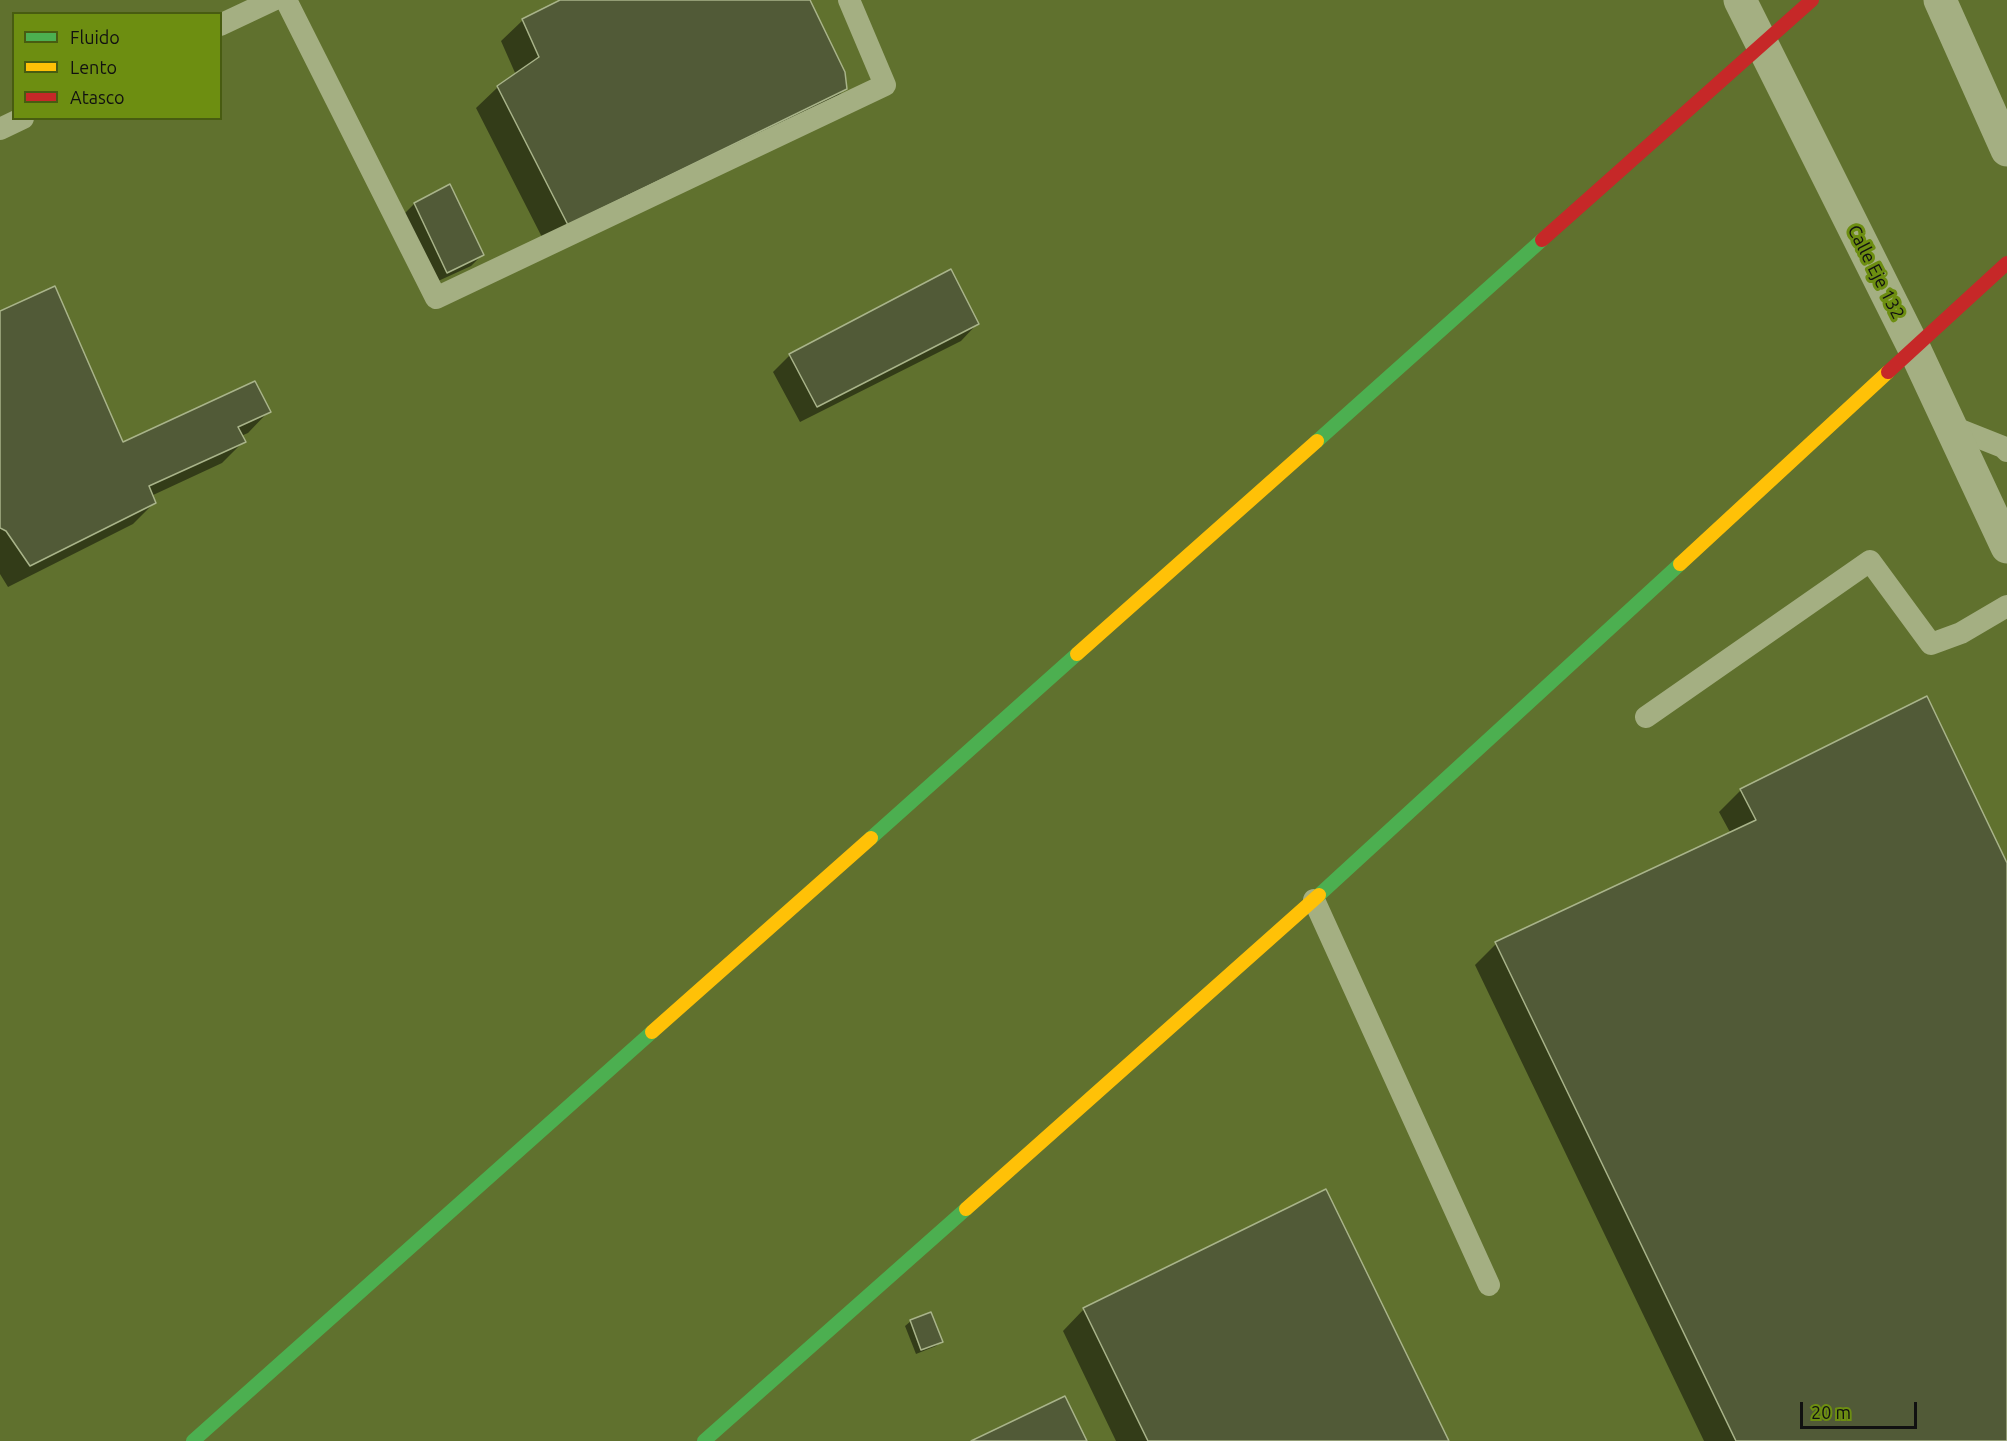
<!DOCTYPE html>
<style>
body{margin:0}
#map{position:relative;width:2007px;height:1441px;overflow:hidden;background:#60712e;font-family:Ubuntu,sans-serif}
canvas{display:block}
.legend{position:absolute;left:12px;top:12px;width:210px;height:108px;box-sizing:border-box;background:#6d8e11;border:2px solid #485c11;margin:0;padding:8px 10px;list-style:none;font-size:18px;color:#111}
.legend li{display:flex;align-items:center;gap:12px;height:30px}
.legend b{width:30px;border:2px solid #485c11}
.scale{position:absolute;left:1800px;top:1402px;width:117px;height:27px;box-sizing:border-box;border:3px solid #111;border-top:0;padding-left:8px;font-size:18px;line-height:21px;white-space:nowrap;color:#111;-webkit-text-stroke:4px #6d8e11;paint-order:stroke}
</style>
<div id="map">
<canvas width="2007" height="1441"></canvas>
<ul class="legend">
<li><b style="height:8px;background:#4caf50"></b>Fluido</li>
<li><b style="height:8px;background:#ffc107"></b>Lento</li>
<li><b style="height:8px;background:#c62828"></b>Atasco</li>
</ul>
<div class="scale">20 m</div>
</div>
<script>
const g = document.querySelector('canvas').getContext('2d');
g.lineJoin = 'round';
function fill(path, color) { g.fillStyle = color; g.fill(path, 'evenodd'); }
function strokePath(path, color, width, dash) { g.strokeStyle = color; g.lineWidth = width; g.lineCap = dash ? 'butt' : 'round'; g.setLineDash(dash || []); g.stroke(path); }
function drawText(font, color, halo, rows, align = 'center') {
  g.font = font + ' Ubuntu,sans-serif'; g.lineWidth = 6; g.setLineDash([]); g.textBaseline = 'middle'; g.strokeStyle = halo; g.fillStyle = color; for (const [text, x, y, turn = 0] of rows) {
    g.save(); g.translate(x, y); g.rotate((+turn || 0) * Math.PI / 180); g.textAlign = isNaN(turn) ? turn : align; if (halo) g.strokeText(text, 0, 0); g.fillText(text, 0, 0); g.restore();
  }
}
const shadow = new Path2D(`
 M563,0H808L845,89L824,110L546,245L476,108L498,87L516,75L501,41L523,20Z
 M450,186L482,255L471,266L436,282L403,215L414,204Z
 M0,312L122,444L269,411L248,433L241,436L244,441L222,463L151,496L154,503L133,524L8,587L0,574Z
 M977,324L961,341L800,422L773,372L790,355Z
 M1926,698L2007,866V1441H1704L1475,965L1496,944L1731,834L1719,812L1741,790Z
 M1084,1309L1447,1441H1116L1063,1331Z
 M911,1321L941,1341L936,1346L916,1354L905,1326Z`);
const building = new Path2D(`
 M560,0H810L845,72L847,89L568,225L497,86L539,57L522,19Z
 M450,184L484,255L447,273L414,203Z
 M951,269L979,324L817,407L789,354Z
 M55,286L123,442L255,381L271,412L238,427L246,442L149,486L156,503L30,566L6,531L0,528V311Z
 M1927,696L2007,863V1441H1736L1495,942L1756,820L1740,789Z
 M1326,1189L1449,1441H1148L1083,1308Z
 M931,1312L943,1342L921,1350L910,1320Z
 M1065,1396L1087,1441H971Z`);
const lane = new Path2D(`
 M286,0L436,298L885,85L849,0
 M220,25L273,0
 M0,129L23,118
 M1950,426L2003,447L2007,451
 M1646,717L1870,561L1931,644L1961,633L2007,606
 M1314,900L1489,1285`);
const street = new Path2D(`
 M1740,0L1914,348L2007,547
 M1940,0L2007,150`);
const fast = new Path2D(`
 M1317,441L1542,240
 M871,838L1077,654
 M1319,895L1680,564
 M193,1441L652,1032
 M704,1441L966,1209`);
const slow = new Path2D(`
 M1680,564L1888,372
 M1077,654L1317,441
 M652,1032L871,838
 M966,1209L1319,895`);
const jam = new Path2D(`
 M1542,240L1812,0
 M1888,372L2007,263`);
const streetNames = [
 ["Calle Eje 132",1876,272,63]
];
fill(shadow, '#0007');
fill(building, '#515a37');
strokePath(building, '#a9b48a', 1.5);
strokePath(lane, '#a4af82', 22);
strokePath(street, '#a4af82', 33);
strokePath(fast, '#4caf50', 14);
strokePath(slow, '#ffc107', 14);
strokePath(jam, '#c62828', 14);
drawText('18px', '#111', '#6d8e11', streetNames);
</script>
